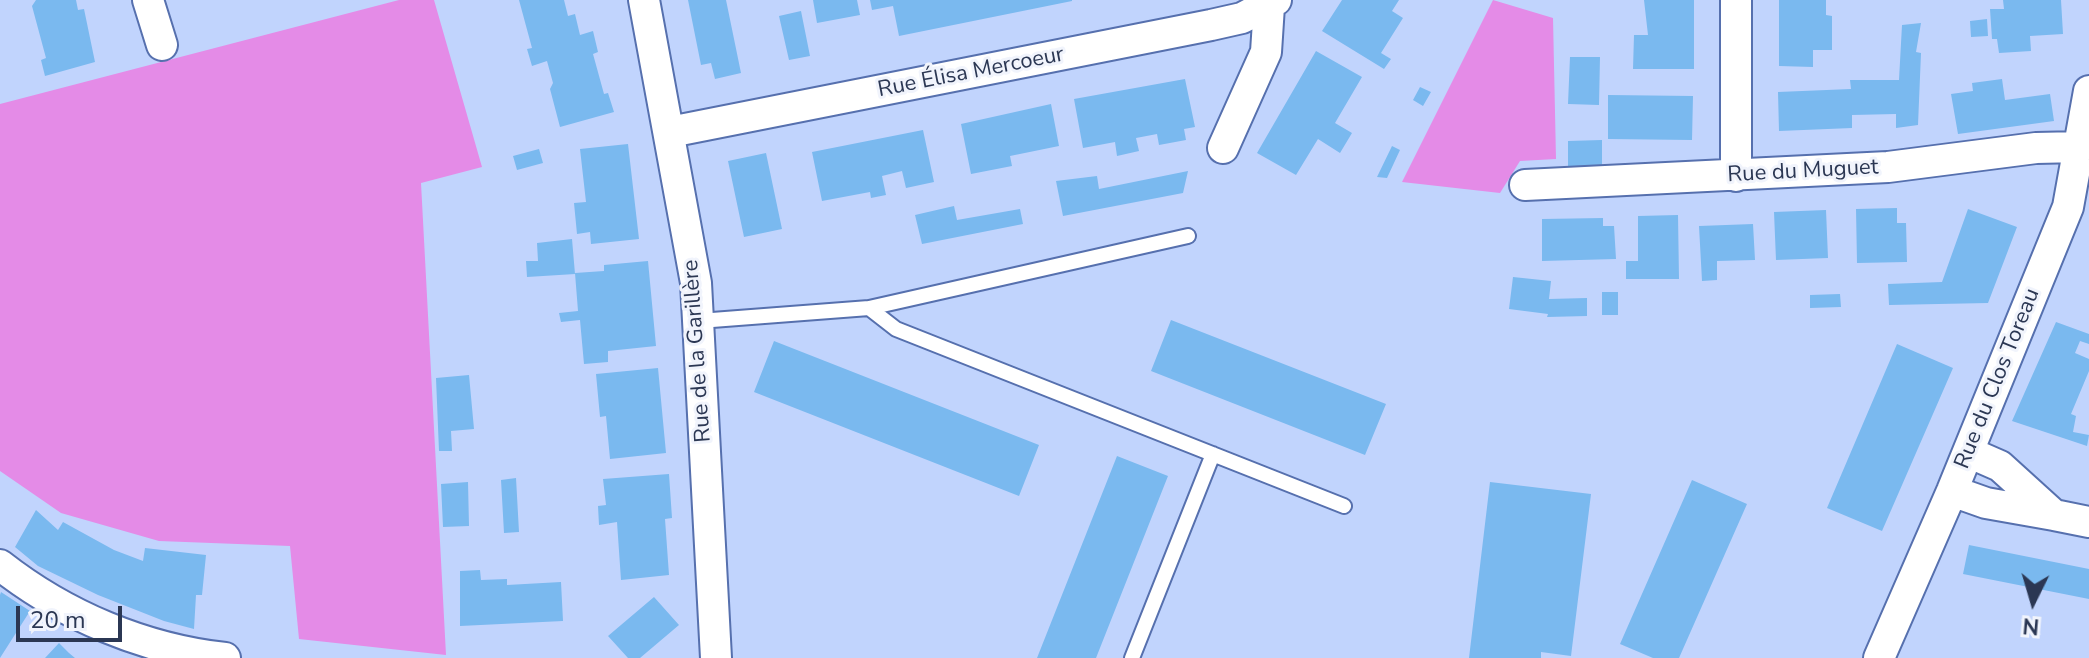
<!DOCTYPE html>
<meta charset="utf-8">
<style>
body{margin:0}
#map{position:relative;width:2089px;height:658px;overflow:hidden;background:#c1d4fd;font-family:"Nunito Sans",sans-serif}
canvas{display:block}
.north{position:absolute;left:1993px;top:562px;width:80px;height:80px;-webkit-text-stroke:6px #f1f4fc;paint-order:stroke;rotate:185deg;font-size:22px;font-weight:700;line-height:32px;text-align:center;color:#2b3753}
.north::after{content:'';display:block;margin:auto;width:28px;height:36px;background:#2b3753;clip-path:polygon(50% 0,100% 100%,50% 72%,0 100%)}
.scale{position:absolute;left:16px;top:606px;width:106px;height:36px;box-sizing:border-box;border:4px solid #2b3753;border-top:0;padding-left:10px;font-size:24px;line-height:28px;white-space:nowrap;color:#2b3753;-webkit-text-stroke:6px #f1f4fc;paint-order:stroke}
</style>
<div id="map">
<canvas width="2089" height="658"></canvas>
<div class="north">N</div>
<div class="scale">20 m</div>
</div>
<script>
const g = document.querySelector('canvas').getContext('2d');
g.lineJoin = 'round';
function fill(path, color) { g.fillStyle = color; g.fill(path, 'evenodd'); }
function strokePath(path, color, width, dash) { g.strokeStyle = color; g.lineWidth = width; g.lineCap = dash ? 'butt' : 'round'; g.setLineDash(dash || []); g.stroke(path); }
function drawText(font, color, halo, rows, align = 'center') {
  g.font = font + ' "Nunito Sans",sans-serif'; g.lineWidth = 6; g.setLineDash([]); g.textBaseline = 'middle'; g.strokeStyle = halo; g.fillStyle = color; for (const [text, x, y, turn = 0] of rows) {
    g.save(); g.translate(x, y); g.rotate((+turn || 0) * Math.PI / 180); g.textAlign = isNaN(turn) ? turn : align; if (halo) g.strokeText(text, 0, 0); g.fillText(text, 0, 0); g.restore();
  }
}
const green = new Path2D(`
 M399,0H434L482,167L421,183L446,655L299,639L290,546L159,541L61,513L0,471V104Z
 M1493,0L1553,18L1556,159L1520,161L1500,193L1402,182Z`);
const building = new Path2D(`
 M36,0H76L78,10L84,9L95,62L45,76L41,60L46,58L32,6Z
 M519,0H564L568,16L575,14L580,35L593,31L598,52L593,54L604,94L608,93L614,112L560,127L550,89L553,83L547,61L532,66L527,49L532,48Z
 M688,0H726L741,73L715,79L711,63L701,65Z
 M813,0H857L860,15L817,23Z
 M870,0H1072V1L899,36L893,6L872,10Z
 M1342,0H1399L1392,11L1403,18L1381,53L1391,59L1384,69L1322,31Z
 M1644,0H1694V69H1633L1634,35H1648Z
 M1779,0H1826V15L1832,16V50H1813V67L1779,66Z
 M2003,0H2061L2063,34L2030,36L2031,51L1999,53L1997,39H1992L1990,9H2004Z
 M801,11L810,56L789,60L779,16Z
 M1987,19L1988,36L1971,37L1970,21Z
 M1921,23L1916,52L1921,53L1918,125L1896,128V114L1852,115V128L1779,131L1778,92L1851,89L1850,80H1899L1902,25Z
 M1316,51L1362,77L1335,123L1352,133L1340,153L1318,139L1296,175L1257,153Z
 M1570,57H1600L1599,105L1568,104Z
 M1185,79L1195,127L1184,129L1186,140L1159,145L1157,134L1136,138L1139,151L1117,156L1115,142L1083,148L1074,99Z
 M2002,79L2005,100L2050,94L2054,121L1958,134L1951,94L1973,91L1972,83Z
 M1420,87L1431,92L1423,106L1413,100Z
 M1608,95L1693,96L1692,140L1608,139Z
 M1051,104L1059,146L1010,156L1012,166L971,174L961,124Z
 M923,130L934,182L906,188L902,171L882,176L886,195L871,198L870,192L822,201L812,152Z
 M1602,140V169L1568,170V141Z
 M628,144L639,239L591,244L590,232L577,234L574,203L586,202L580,149Z
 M1392,146L1400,150L1387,178L1377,177Z
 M539,149L543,163L517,170L513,156Z
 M766,153L782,229L744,237L728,161Z
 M1188,171L1183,193L1063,216L1056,181L1097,176L1099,189Z
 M954,206L957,220L1020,209L1023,224L922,244L915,215Z
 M1897,208V223H1906L1907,262L1857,263L1856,209Z
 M1968,209L2017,227L1988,303L1889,305L1888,284L1942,282Z
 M1826,210L1828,258L1776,260L1774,212Z
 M1678,215L1679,279H1626V261H1638V216Z
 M1603,218V226H1614L1616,259L1542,261V219Z
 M1753,224L1755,260L1717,261V280L1702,281L1699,226Z
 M572,239L575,274L527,277L526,261H538L537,243Z
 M648,261L656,346L608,351V362L584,364L580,320L561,322L559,313L578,311L575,273L604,271V265Z
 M1513,277L1551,281L1549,299L1587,298V316L1547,317L1548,314L1509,309Z
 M1602,292H1618V315H1602Z
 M1840,294L1841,307L1810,308V295Z
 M1171,320L1386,404L1365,455L1151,371Z
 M2056,322L2089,334V344L2080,341L2075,353L2089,359V371L2071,414L2076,416L2073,432L2089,435L2087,446L2012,421Z
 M774,341L1039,445L1019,496L754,392Z
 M1897,344L1953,368L1882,531L1827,508Z
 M658,368L666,453L610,459L606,416L600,417L596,374Z
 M469,375L474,429L451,431L452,451H439L436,378Z
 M1117,456L1168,476L1096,658H1037Z
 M669,474L672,518L665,519L669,575L621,580L617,522L599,525L598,506L606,505L603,479Z
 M516,478L519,532L504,533L501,480Z
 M1692,480L1747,504L1679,658H1653L1620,644Z
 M468,482L469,526L443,527L441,484Z
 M1490,482L1591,494L1571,656L1541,652V658H1469Z
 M36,510L58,530L63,522L114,550L143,561L145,548L206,555L202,595H196L194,629L164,621L98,595L38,566L15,547Z
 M1969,545L2089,569V599L1963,574Z
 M480,570L481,580L507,579V585L561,582L563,621L460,626V571Z
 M1,592L30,611L0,658V595Z
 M654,597L679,625L640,658H628L608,636Z
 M59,643L69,653L75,658H45Z`);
const service = new Path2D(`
 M869,308L896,329L1344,506
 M699,321L869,308L1188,236
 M1132,658L1213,454`);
const minor = new Path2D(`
 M148,0L162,45
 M644,0L696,283L716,658
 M1736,0V176
 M670,132L1211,25L1242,18L1276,0
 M1223,148L1266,52L1269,6
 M1525,185L1888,167L2036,148L2080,147
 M1952,491L1986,503L2054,515L2000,466L1968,452
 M2054,515L2089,522
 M0,565C65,616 144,649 225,658
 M1879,658L1952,491L2068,207L2089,91`);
const streetNames = [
 ["Rue Élisa Mercoeur",971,73,-11],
 ["Rue du Muguet",1803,172,-3],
 ["Rue de la Garillère",698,351,-94],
 ["Rue du Clos Toreau",1998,379,-68]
];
fill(green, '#e48be7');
fill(building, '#7ab9ef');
strokePath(service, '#5670ae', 18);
strokePath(minor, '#5670ae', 34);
strokePath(service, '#fff', 14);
strokePath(minor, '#fff', 30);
drawText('22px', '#2b3753', '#f1f4fc', streetNames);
</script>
